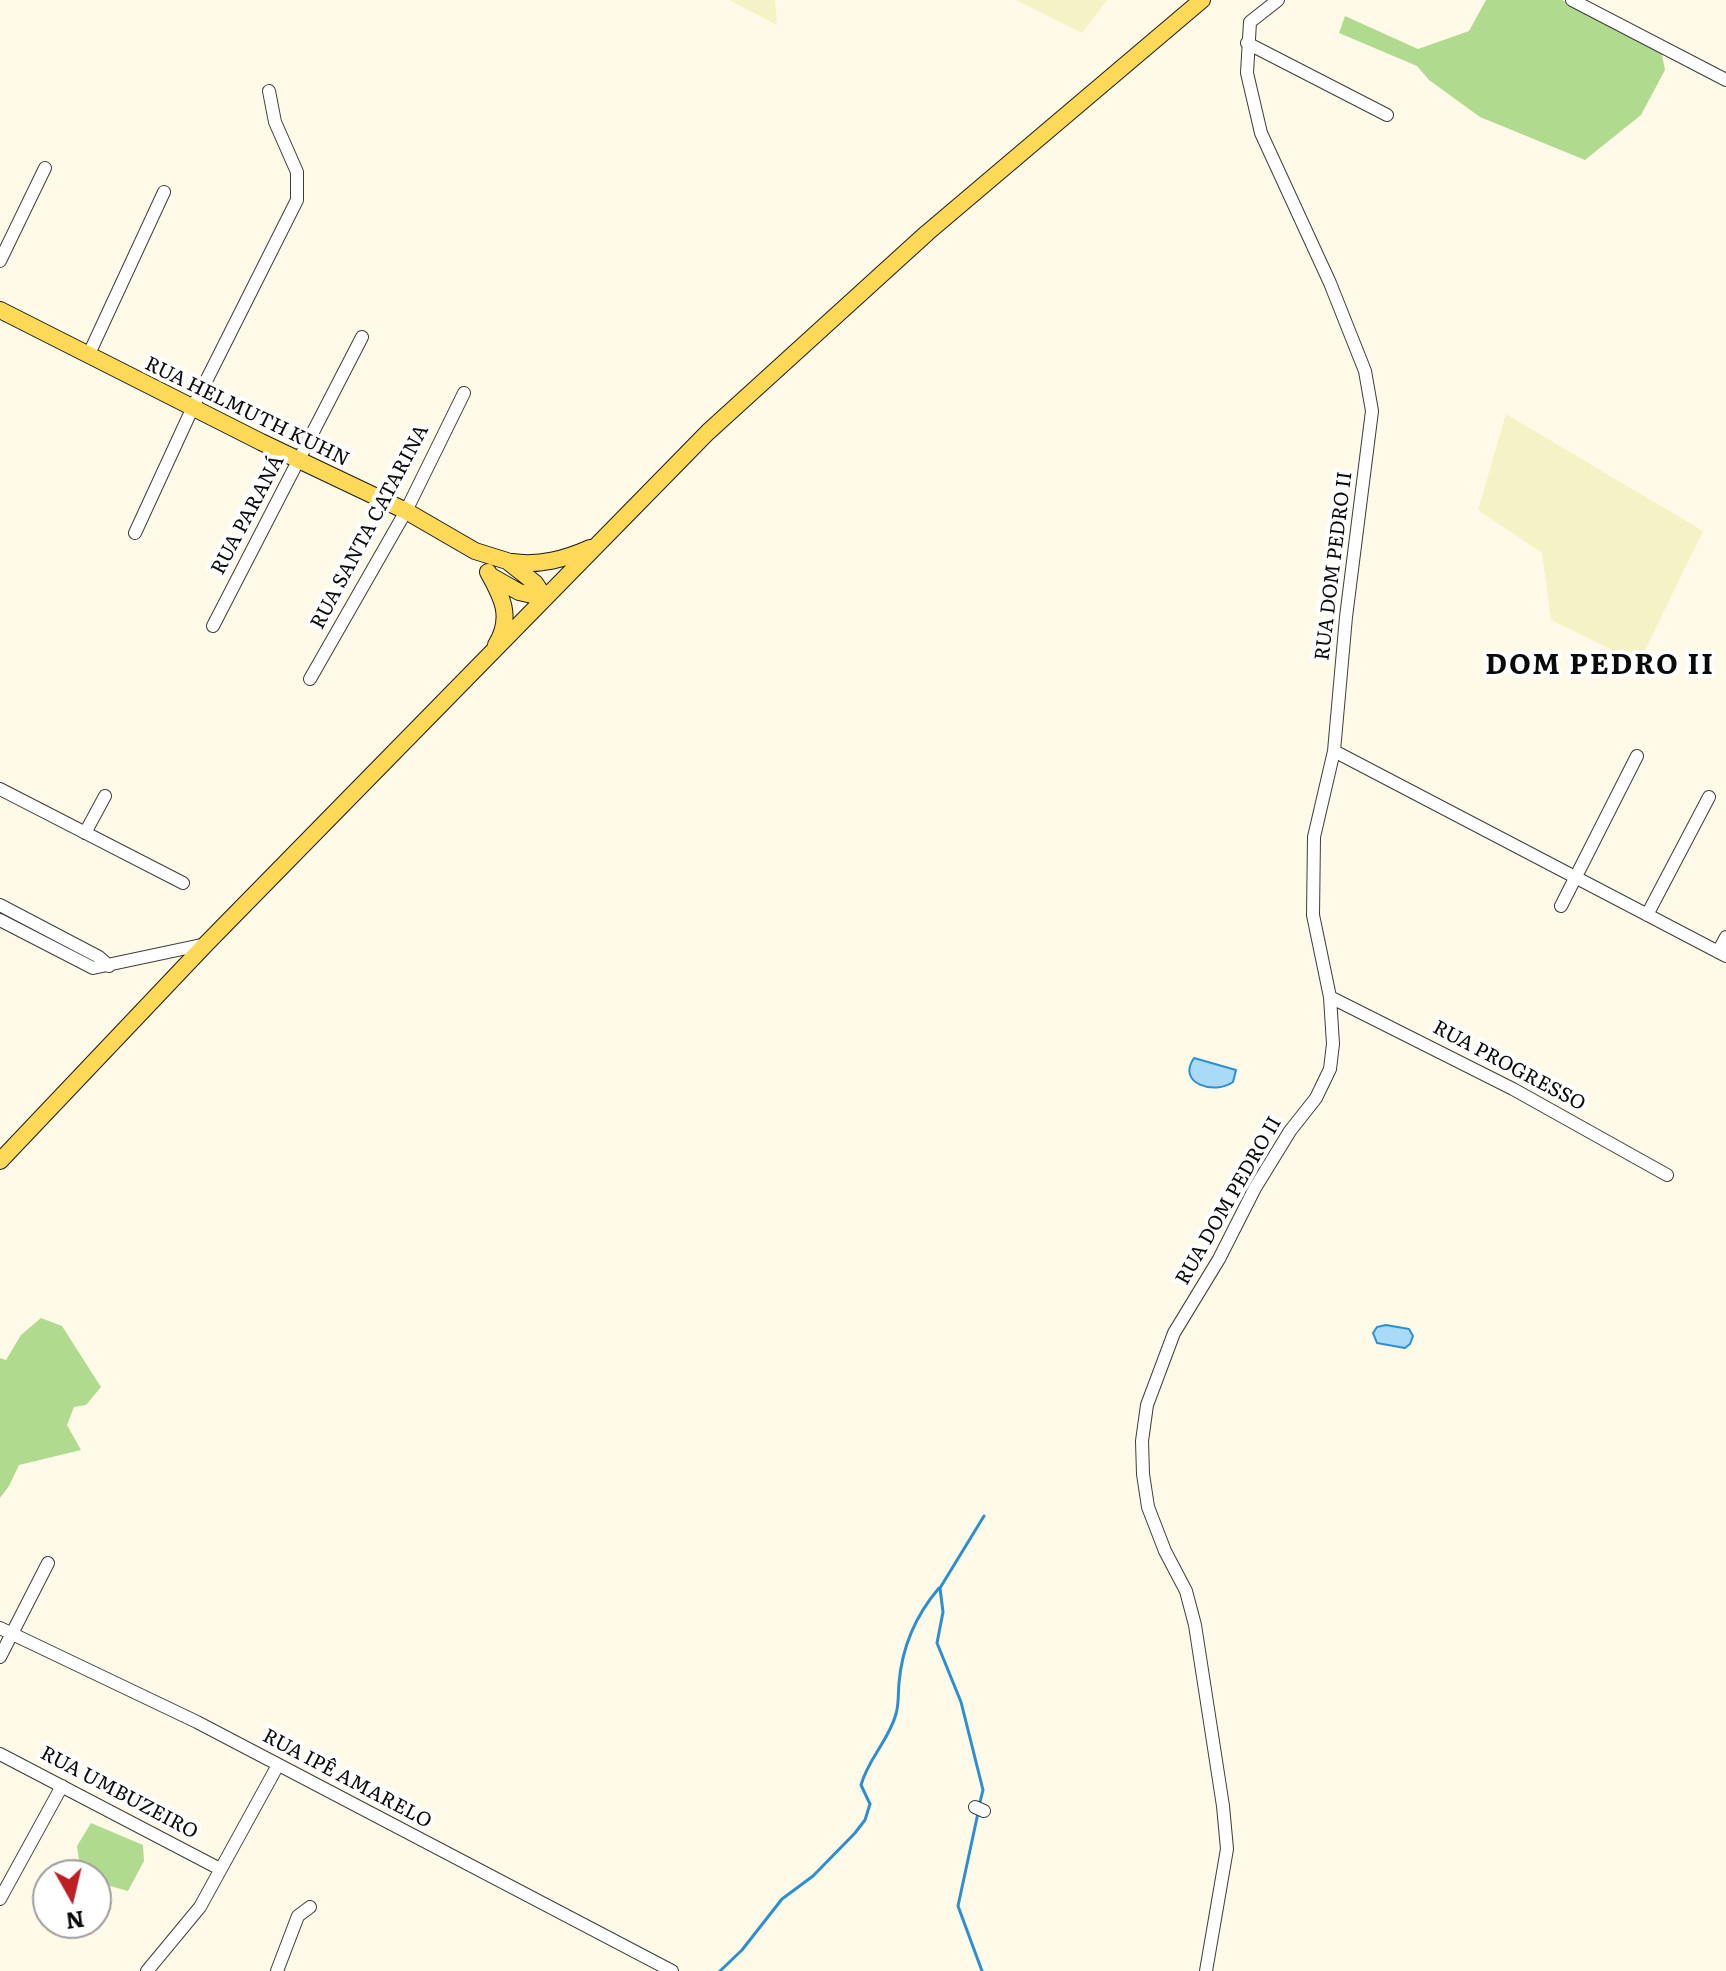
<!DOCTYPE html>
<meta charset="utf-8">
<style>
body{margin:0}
#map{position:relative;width:1726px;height:1971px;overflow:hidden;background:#fffae7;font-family:Literata,serif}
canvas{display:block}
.north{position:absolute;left:32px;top:1859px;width:80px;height:80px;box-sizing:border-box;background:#fff;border:2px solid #9d9d9d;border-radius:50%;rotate:172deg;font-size:22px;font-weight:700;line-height:32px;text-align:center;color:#0a0a0a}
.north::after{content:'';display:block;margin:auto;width:28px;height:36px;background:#be1e24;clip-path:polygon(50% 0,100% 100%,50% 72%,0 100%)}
</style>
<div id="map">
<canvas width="1726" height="1971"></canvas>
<div class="north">N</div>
</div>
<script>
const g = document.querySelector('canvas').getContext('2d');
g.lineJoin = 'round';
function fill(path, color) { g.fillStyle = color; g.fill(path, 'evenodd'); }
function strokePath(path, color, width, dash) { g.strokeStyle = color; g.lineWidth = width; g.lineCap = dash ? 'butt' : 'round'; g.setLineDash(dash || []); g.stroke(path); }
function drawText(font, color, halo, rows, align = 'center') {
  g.font = font + ' Literata,serif'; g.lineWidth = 8; g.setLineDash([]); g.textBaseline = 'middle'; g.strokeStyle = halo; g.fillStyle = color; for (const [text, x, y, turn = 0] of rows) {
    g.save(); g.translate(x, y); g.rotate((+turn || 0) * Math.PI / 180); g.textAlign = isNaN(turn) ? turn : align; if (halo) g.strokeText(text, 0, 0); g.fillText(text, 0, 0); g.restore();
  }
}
const farmland = new Path2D(`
 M729,0H775L777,25Z
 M1016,0H1107L1082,33Z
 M1506,414L1703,531L1639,663L1551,620L1542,553L1478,510Z`);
const forest = new Path2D(`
 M1486,0H1562L1661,50L1665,70L1641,115L1585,160L1480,117L1429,80L1417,66L1339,33L1345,16L1418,49L1469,31Z
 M41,1318L62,1326L101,1387L86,1405L74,1407L67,1425L81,1450L19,1465L9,1486L0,1498V1358L6,1360L21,1335Z
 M91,1823L143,1845L144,1861L128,1891L96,1882V1875H81L77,1846Z`);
const water = new Path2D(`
 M1194,1058L1236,1070L1233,1082C1215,1095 1176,1084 1194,1058Z
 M1386,1325L1409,1329L1413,1336L1410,1344L1405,1348L1377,1343L1373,1333L1377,1327Z`);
const stream = new Path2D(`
 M979,1806L983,1790L961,1702L937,1643L943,1612L940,1588L984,1516
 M978,1813L958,1906L982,1971
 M720,1971L742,1950L782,1899L813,1876L855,1833L865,1820L870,1804L861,1785C868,1759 889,1740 896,1714C899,1704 898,1693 899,1683C902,1647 916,1615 939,1588`);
const minor = new Path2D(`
 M1572,0L1726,80
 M1247,43L1387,115
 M0,261L45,168
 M88,356L164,192
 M135,533L193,407L297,200V172L275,122L269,91
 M213,626L362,337
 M310,679L406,511L464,393
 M1334,751L1726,956
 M0,789L183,883
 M85,833L105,796
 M0,905L99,957L109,966
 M1561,906L1637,756
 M1647,915L1709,797
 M0,920L93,968L206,944
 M1718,952L1726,937
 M1330,997L1513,1089L1667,1175
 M0,1628L197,1722L672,1971
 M0,1657L48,1563
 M0,1754L220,1869
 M975,1807L984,1811
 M0,1899L62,1786
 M147,1971L200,1907L278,1765
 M277,1971L298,1916L310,1907
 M1206,1971L1227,1849L1223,1806L1195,1625L1186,1591L1165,1551L1148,1507L1143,1474L1142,1441L1147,1405L1174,1333L1219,1259L1255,1188L1290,1131L1316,1098L1330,1069L1333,1044L1330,997L1313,915L1314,837L1334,751L1346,617L1372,411L1365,371L1330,283L1261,133L1247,73L1250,22L1278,0`);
const major = new Path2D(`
 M0,310L261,442L406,511L475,551L507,561L535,583L545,598
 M512,562C540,566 565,559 590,548
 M488,572C502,597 513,617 496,645
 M491,576L519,592L545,598
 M0,1161L206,944L708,432L927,233L1202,0`);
const streetNames = [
 ["RUA HELMUTH KUHN",247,412,26],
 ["RUA PARANÁ",248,515,-62],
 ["RUA SANTA CATARINA",370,527,-62],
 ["RUA DOM PEDRO II",1334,566,-83],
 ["RUA PROGRESSO",1509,1066,28],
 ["RUA DOM PEDRO II",1229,1201,-60],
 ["RUA IPÊ AMARELO",347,1779,28],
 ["RUA UMBUZEIRO",119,1793,28]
];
const districtNames = [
 ["DOM PEDRO II",1600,666]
];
fill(farmland, '#f5f2c6');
fill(forest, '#b0db8f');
fill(water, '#a9daf8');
strokePath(water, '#2e8ed2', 2);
strokePath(stream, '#2e8ed2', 3);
strokePath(minor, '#3d3d3d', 14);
strokePath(major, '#1b1b1b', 18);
strokePath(minor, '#fff', 12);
strokePath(major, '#fed857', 16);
drawText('20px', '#0a0a0a', '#fff', streetNames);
g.letterSpacing = '2px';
drawText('bold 28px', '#0a0a0a', '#fff', districtNames);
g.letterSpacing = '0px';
</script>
